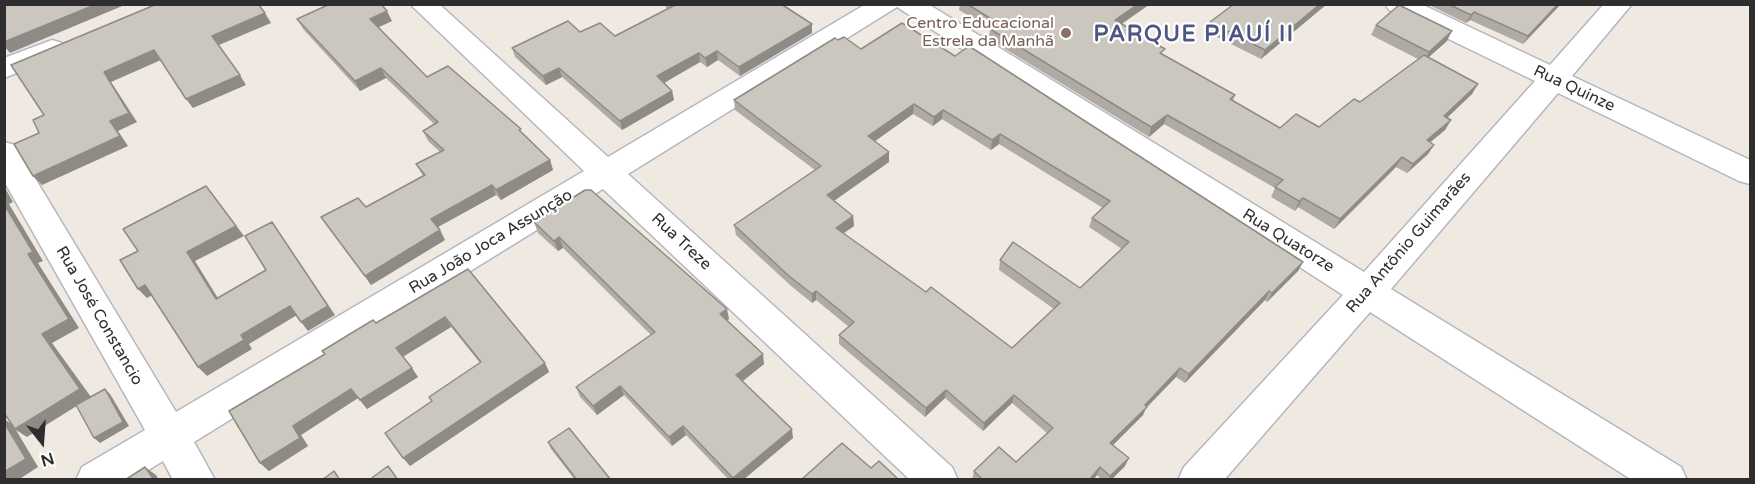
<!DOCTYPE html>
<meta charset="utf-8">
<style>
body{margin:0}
#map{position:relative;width:1755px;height:484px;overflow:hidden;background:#efe9e1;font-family:"Varela Round",sans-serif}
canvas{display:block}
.frame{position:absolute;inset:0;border:6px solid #2e2e2e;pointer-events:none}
.north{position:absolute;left:12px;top:412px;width:60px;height:60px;-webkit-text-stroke:4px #fff;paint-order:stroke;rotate:163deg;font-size:16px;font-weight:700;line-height:24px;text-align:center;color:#2e2e2e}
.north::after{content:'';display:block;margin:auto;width:21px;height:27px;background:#2e2e2e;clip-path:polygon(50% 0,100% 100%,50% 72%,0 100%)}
</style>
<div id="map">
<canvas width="1755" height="484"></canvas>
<div class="frame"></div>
<div class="north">N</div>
</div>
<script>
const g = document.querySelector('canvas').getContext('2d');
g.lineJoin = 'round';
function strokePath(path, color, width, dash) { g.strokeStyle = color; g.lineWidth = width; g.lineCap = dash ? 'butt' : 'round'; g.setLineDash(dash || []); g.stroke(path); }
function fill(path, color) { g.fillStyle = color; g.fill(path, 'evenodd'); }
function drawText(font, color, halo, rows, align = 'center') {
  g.font = font + ' "Varela Round",sans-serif'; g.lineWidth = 4.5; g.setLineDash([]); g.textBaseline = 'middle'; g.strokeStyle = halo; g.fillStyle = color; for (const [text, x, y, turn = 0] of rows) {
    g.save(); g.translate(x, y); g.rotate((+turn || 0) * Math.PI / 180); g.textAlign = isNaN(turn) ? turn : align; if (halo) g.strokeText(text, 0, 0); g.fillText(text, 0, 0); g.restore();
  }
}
const minor = new Path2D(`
 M410,4H439L608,157L866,4H928L1364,272L1535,81L1389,10L1385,4H1421L1550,65L1604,4H1632L1572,76L1750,160V184L1739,181L1558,93L1391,289L1681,467L1687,480H1632L1370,312L1224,480H1178L1184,467L1343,295L897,7L628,174L952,467L958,480H910L603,189L194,442L215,480H173L163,461L132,480H76L82,467L145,430L4,181V142L15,145L176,412L584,171Z
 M52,40L62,43L66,49L62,55L4,78V58Z`);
const wall = new Path2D(`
 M666,4H781L812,24V33L740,76L718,60L707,67L700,62L663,83L672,91L674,100L622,130L562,77L546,85L515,57L512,48L580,32L615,36L668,9L666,8Z
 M960,4H1150L1121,24L1164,55L1235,95L1233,101L1280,128L1319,127L1360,102L1418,59L1371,35L1376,25L1447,41L1428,58L1478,84L1472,94L1447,118L1451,120L1445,130L1430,142L1434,145L1428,154L1407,173L1396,167L1334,229L1298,207L1295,211L1271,197L1275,188L1164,124L1149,137L989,39L990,29L959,10Z
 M1327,4L1261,59L1207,32L1210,22Z
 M1427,4H1561L1523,44L1470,20L1466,23Z
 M297,19L392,21L378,27L427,77L523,133L550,160L553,170L501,200L496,195L438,227L445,240L371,285L328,226L366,207L423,176L416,164L440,152L428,141L423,131L434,124L386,78L360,91L303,29Z
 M838,40L861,49L955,56L1303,262L1298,271L1267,302L1265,300L1185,383L1176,377L1146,408L1143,415L1113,445L1125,466L1111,480H1102L1097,475L1093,480H972L974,471L1016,462L1047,433L1012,403L983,431L945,398L925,417L839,344V335L849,327L816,300L812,303L790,285L736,235L734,225L815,170L735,110L734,100ZM913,114L933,126L942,119L991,150L999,144L1103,208L1092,218L1089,227L1122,249L1080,288L1000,260L999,270L1054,309L1012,348L926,292L843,233L854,226L853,216L834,201L889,162L875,141Z
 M534,222L729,319L727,320L764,364L742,381L793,438L743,480H729L686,435L672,446L624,395L597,415L580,397L576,387L651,335L563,248L558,251L538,233Z
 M468,269L545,363L549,372L410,466L432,401L480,363L451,327L403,357L418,377L367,409L358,398L301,435L308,446L269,471L260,463L376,323Z
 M548,442L611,480H575L551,449Z`);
const shadedWall = new Path2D(`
 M97,4H127L10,53L4,46V42Z
 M1138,4H1150L1113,30L1115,20Z
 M1320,4H1327L1261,59L1265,50Z
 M1558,4H1561L1523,44L1528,36Z
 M387,11L392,21L375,29L370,19Z
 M1474,12L1470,20L1466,23L1471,15Z
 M265,13L271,23L219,45L212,36Z
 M812,24V33L740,76L739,67Z
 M1452,31L1447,41L1423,62L1429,52Z
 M154,50L161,60L111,82L137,122L118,131L128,146L42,185L33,176L110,121L104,72Z
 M717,51L718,60L707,67L705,58Z
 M699,53L700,62L659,86L657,76Z
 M381,68L386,78L360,91L355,81Z
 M559,68L562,77L546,85L543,76Z
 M240,75L246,85L193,108L186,99Z
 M1478,84L1472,94L1438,126L1444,116Z
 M672,91L674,100L622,130L620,121Z
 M914,104L913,114L868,146V136Z
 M943,110L942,119L933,126L934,117Z
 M1167,115L1164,124L1149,137L1151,127Z
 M1451,120L1445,130L1421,150L1427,140Z
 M1000,134L999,144L991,150L992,140Z
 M1434,145L1428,154L1407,173L1413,164Z
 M889,152V162L828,205L827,195Z
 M1402,157L1396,167L1334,229L1340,219Z
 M550,160L553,170L501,200L496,190Z
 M492,185L496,195L436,228L431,219Z
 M4,186L13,202L9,204L43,261L38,263L79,328L52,343L91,397L27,437L16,430L38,467L18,480H4V419L13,425L42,334L28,254L4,204Z
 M214,196L244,236L195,261L224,308L216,299L187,252Z
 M1303,198L1298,207L1295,211L1299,201Z
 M853,216L854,226L837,238L836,228Z
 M272,222L335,315L308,331L301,322Z
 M440,230L445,240L371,285L365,276Z
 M559,237L563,248L558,251L554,241Z
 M1303,262L1298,271L1267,302L1272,293Z
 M145,285L154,294L147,298L138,289Z
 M816,291V300L812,303V294Z
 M1269,291L1265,300L1185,383L1189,374Z
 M290,306L297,315L249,344L252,349L207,376L198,367L241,335Z
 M727,309L729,319L722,324L720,314Z
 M445,317L451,327L402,357L396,348Z
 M763,354L764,364L738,385L736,375Z
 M545,363L549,372L410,466L403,458Z
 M412,368L418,377L367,409L360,400Z
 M1180,368L1176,377L1146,408L1143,415L1107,451L1110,443Z
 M620,386L624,395L597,415L593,406Z
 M105,389L110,394L129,426L100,443L94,438Z
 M351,389L358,398L301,435L308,446L269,471L260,463L293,426Z
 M946,390L945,398L925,417L926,408Z
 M1014,395L1012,403L983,431L984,423Z
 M683,426L686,435L672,446L669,437Z
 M792,429L793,438L743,480H733V478Z
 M1129,458L1125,466L1111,480H1109L1110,476Z
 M145,467L156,475L159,480H154Z
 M1100,467L1097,475L1093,480H1089Z`);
const building = new Path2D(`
 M4,4H97L4,42Z
 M157,4H258L265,13L212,36L240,75L186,99L154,50L104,72L129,113L110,121L120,136L33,176L14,144L39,133L33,120L44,115L11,65Z
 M330,4H381L387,11L370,19L427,77L448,66L521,129L519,130L550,160L496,190L492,185L431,219L440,230L365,276L321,217L358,198L366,207L425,175L416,164L444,150L423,131L438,122L381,68L355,81L297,19Z
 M674,4H781L812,24L739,67L717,51L705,58L699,53L657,76L672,91L620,121L559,68L543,76L512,48L568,21L580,32L600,23L615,36L675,5Z
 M967,4H1138L1115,20L1165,49L1160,53L1235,95L1230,99L1280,128L1296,114L1319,127L1354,99L1360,102L1424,55L1478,84L1444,116L1451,120L1427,140L1434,145L1413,164L1402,157L1340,219L1303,198L1299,201L1275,187L1283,180L1167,115L1151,127L990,29L998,23Z
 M1234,4H1320L1265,50L1210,22Z
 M1448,4H1558L1528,36L1474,12L1471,15Z
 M1399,5L1452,31L1429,52L1376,25Z
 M902,23L955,56L969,46L1303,262L1272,293L1269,291L1189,374L1180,368L1145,405L1147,407L1110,443L1129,458L1110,476L1100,467L1089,480H983L974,471L999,447L1016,462L1053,428L1014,395L984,423L946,390L926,408L839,335L854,322L816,291L812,294L789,276L734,225L821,166L734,100L835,38L838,40L844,37L861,49ZM914,104L934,117L943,110L992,140L1000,134L1110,201L1092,218L1129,242L1080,288L1013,242L1000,260L1060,303L1012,348L931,287L926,292L836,228L853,216L827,195L889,152L868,136Z
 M206,186L236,226L187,252L216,299L266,270L245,236L272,222L328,306L301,322L290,306L241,335L244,340L198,367L145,285L138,289L120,260L138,251L123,229Z
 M585,190H591L727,309L720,314L763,354L736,375L792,429L733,478L683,426L669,437L620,386L593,406L576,387L655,332L559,237L554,241L534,222Z
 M4,204L33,252L28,254L69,319L42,334L80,389L15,429L4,413Z
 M468,269L545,363L403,458L385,433L432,401L429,397L481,362L445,317L396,348L412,368L360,400L351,389L293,426L300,438L260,463L229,411L325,354L322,351L373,320L376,323Z
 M105,389L123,422L94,438L76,405Z
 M4,422L26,459L4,472Z
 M569,428L611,480H577L548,442Z
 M842,443L871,468L879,461L899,480H801Z
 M388,466L398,480H369Z
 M145,467L154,480H125Z
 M334,471L340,480H322Z`);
const markers = [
 [1066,33,6,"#8d6e63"]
];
const educationNames = [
 ["Centro Educacional",1054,24],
 ["Estrela da Manhã",1054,42]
];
const streetNames = [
 ["Rua Quinze",1574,89,25],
 ["Rua Quatorze",1288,241,32],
 ["Rua João Joca Assunção",491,242,-31],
 ["Rua Treze",681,242,43],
 ["Rua Antônio Guimarães",1409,243,-49],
 ["Rua José Constancio",99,316,60]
];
const districtNames = [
 ["PARQUE PIAUÍ II",1194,35]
];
strokePath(minor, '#b4b7c1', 3);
fill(minor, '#fff');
fill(wall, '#afaba4');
fill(shadedWall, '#8e8b86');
fill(building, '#cbc7bf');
strokePath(building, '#8e8b86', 1.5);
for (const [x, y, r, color] of markers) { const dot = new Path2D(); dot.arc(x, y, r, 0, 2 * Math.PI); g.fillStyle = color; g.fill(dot); strokePath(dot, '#fff', 2); }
drawText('16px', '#785e54', '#fff', educationNames, 'right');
drawText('16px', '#2e2e2e', '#fff', streetNames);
g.letterSpacing = '1.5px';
drawText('bold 22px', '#4d5680', '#fff', districtNames);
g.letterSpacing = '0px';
</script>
